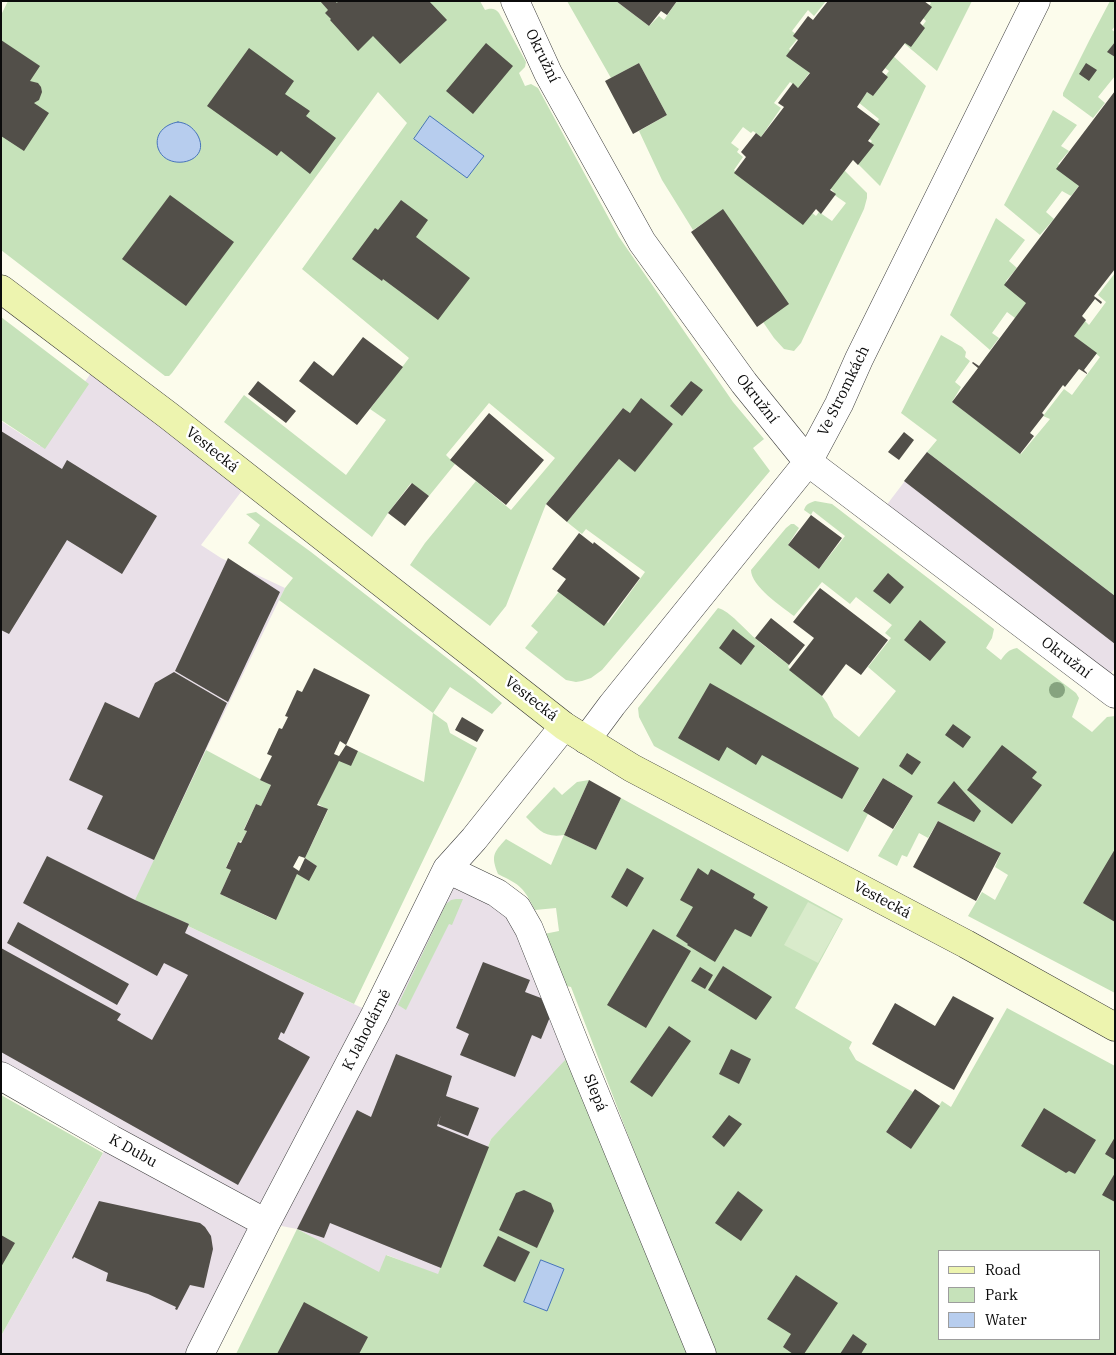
<!DOCTYPE html>
<meta charset="utf-8">
<style>
body{margin:0}
#map{position:relative;width:1116px;height:1355px;overflow:hidden;background:#fcfcec;font-family:"IBM Plex Serif",serif}
canvas{display:block}
.frame{position:absolute;inset:0;border:2px solid #0b0b0b;pointer-events:none}
.legend{position:absolute;left:938px;top:1250px;width:162px;height:90px;box-sizing:border-box;background:#fff;border:1px solid #9d9d9d;margin:0;padding:6px 9px;list-style:none;font-size:15px;color:#0b0b0b}
.legend li{display:flex;align-items:center;gap:10px;height:25px}
.legend b{width:25px;border:1px solid #9d9d9d}
</style>
<div id="map">
<canvas width="1116" height="1355"></canvas>
<div class="frame"></div>
<ul class="legend">
<li><b style="height:6px;background:#edf4af"></b>Road</li>
<li><b style="height:14px;background:#c6e2ba"></b>Park</li>
<li><b style="height:14px;background:#b7cdee"></b>Water</li>
</ul>
</div>
<script>
const g = document.querySelector('canvas').getContext('2d');
g.lineJoin = 'round';
function fill(path, color) { g.fillStyle = color; g.fill(path, 'evenodd'); }
function strokePath(path, color, width, dash) { g.strokeStyle = color; g.lineWidth = width; g.lineCap = dash ? 'butt' : 'round'; g.setLineDash(dash || []); g.stroke(path); }
function drawText(font, color, halo, rows, align = 'center') {
  g.font = font + ' "IBM Plex Serif",serif'; g.lineWidth = 5; g.setLineDash([]); g.textBaseline = 'middle'; g.strokeStyle = halo; g.fillStyle = color; for (const [text, x, y, turn = 0] of rows) {
    g.save(); g.translate(x, y); g.rotate((+turn || 0) * Math.PI / 180); g.textAlign = isNaN(turn) ? turn : align; if (halo) g.strokeText(text, 0, 0); g.fillText(text, 0, 0); g.restore();
  }
}
const industrial = new Path2D(`
 M98,363L250,480L201,545L221,558L285,588L206,750L154,860L189,924L188,926L375,1014L447,869L497,893L578,1052L491,1139L438,1275L387,1255L379,1273L297,1229L266,1223L200,1354H1V1336L111,1139L1,1076V421L40,446Z
 M927,452L1115,596V668L1102,685L879,515Z`);
const green = new Path2D(`
 M8,1H480L485,10C491,8 495,8 499,13L526,62L525,67L519,73L525,86L531,84L538,88L619,237L733,402L764,439L753,448L770,471L602,670L591,678L582,681L576,682L566,680L525,648L538,632L531,626L561,589L608,623L645,572L586,529L582,534L567,522L619,459L635,471L673,424L641,399L630,413L623,408L546,504L506,606L490,626L410,565L425,543L476,481L511,510L555,458L489,403L446,455L455,464L429,496L411,483L388,513L372,537L224,422L244,395L346,475L386,420L370,409L409,358L302,269L407,123L378,92L172,373L169,376H165L1,250V15Z
 M567,1H616L649,26L659,16L664,20L677,1H826L814,16L808,10L792,31L799,37L789,49L813,68L798,88L790,82L774,103L781,108L761,137L753,131L751,133L743,127L731,143L739,149L737,152L743,157L734,170L803,223L811,212L816,216L819,212L832,221L846,203L833,194L834,192L829,187L843,169L867,193V198L864,209L801,343L794,351L784,349L774,338L763,322L708,220L693,230L662,180L639,131L667,115L639,63L611,78Z
 M929,1H972L937,71L900,40L909,44L926,21L921,16L931,3Z
 M1110,1H1115V26L1112,30L1115,32V42L1108,52L1115,57V76L1098,97L1105,103L1093,118L1063,96V93L1089,41Z
 M890,53L926,86L880,186L856,162L872,141L866,136L879,119L858,102L867,92L872,94L889,71L881,65Z
 M1053,110L1077,125L1061,146L1069,151L1058,164L1082,182L1071,196L1062,191L1046,212L1054,219L1040,235L1004,205Z
 M996,218L1025,240L1009,261L1017,268L1006,281L1027,302L1015,318L1007,312L992,333L999,338L990,350L950,315Z
 M1115,273V596L927,452L937,440L901,413L941,335L962,347L966,352L965,357L970,361L955,382L961,387L952,402L1021,454L1050,419L1043,416L1064,389L1072,395L1100,357L1074,336L1085,321L1089,325L1106,302L1098,295Z
 M1,317L89,384L45,449L1,420Z
 M815,501L832,504L994,629L992,638L986,648L1001,660C1006,653 1008,650 1017,648L1076,693L1079,698L1072,717L1092,732L1107,717L1115,716V993L968,916L982,892L995,900L1008,875L995,867L1001,853L938,821L928,838L919,833L907,857L902,855L897,866L878,856L913,796L883,778L863,810L868,814L848,852L654,746L639,717L638,708L718,608C730,611 745,630 755,638C766,648 778,656 789,665L788,667L819,692L827,703L834,717L859,737L896,691L868,667L891,638L885,633L892,625L856,597L850,604L822,582L794,616C782,607 751,586 751,570L786,528L791,524H794L799,528L788,545L819,569L845,536L813,511L811,515L804,510C806,504 809,503 815,501Z
 M256,512L311,552L474,679L502,703L492,714L450,687L433,713L447,723L450,733L477,748L354,1004L188,926L189,924L135,900L206,750L271,785L261,806L256,804L244,829L247,831L242,841L238,842L226,867L231,870L220,894L275,920L297,874L317,866L305,858L328,810L318,804L337,759L358,751L424,782L433,713L279,600L285,588L293,578L248,543L260,525L246,514Z
 M589,780L564,835L596,850L621,798L843,919L795,1008L852,1042L849,1048L856,1060L913,1092L886,1132L911,1149L942,1101L951,1107L1007,1008L1115,1066V1354H714L633,1148L571,987L567,986L563,981L554,954L544,934L559,931L556,908L535,910C523,887 522,886 498,874C491,856 493,853 506,839L551,865L564,835C544,838 539,830 526,817L554,787L562,795L577,782ZM940,1251H1100V1339H940Z
 M456,899H463L452,925L449,924L406,1010L398,1005L446,904L451,900Z
 M568,1057L689,1354H236L297,1229L379,1272L386,1255L438,1274L491,1139Z
 M1,1095L103,1153L1,1336Z`);
const pitch = new Path2D(`
 M808,902L842,920L818,963L784,945Z`);
const water = new Path2D(`
 M430,116L484,156L467,178L414,139Z
 M178,122C187,123 192,127 197,134C214,163 166,173 158,148C154,134 165,124 178,122Z
 M541,1260L564,1269L547,1311L524,1302Z`);
const building = new Path2D(`
 M320,1H335L337,3L338,1H429L447,20L400,64L373,36L358,51L330,20L331,19L325,13L328,10Z
 M616,1H677L667,15L661,11L649,26Z
 M828,1H924L932,7L920,23L925,28L911,47L905,43L882,72L888,77L873,96L867,92L857,107L880,124L868,141L874,145L858,165L853,160L830,190L836,194L821,214L816,209L803,225L734,173L746,157L741,152L756,133L761,137L784,107L778,103L793,83L798,88L810,73L786,56L798,40L793,36L808,16L813,20Z
 M1,40L40,66L30,81L38,83L41,87L42,92L39,100L34,103L49,113L24,151L1,136Z
 M1115,42V57L1107,52Z
 M486,43L513,66L473,114L446,91Z
 M249,48L294,81L285,94L310,111L306,116L336,138L310,174L281,151L277,156L207,106Z
 M639,63L667,115L633,134L605,81Z
 M1086,63L1097,70L1089,81L1079,74Z
 M1115,91V269L1094,296L1102,302L1101,304L1095,299L1082,316L1086,320L1074,336L1097,353L1084,370L1087,373V374L1079,369L1065,387L1063,385L1042,413L1044,415L1030,433L1034,436L1020,454L952,402L978,368L972,363L973,362L979,366L1026,303L1004,285L1079,186L1056,169Z
 M170,195L234,242L186,306L122,259Z
 M401,200L428,220L416,237L470,278L438,320L383,279L382,281L352,259L375,228L378,230Z
 M723,209L789,304L757,327L691,232Z
 M363,337L403,367L357,425L299,381L314,361L333,376Z
 M258,381L296,411L286,423L248,394Z
 M691,381L703,390L682,416L670,406Z
 M641,398L673,424L635,472L619,459L567,522L546,504L623,408L630,413Z
 M489,413L544,460L506,505L450,460Z
 M1,431L62,469L67,460L157,516L122,574L67,540L9,634L1,630Z
 M904,432L914,440L899,460L888,452Z
 M927,452L1115,596V644L904,481Z
 M412,483L429,496L405,526L388,513Z
 M811,515L842,538L819,569L788,545Z
 M579,533L593,544L594,542L640,578L604,626L557,591L566,579L552,569Z
 M228,558L280,592L228,702L175,671Z
 M888,573L904,587L890,604L873,591Z
 M820,588L888,640L861,675L846,664L822,696L789,670L814,638L793,622Z
 M771,618L805,645L789,665L755,638Z
 M920,620L946,642L930,661L904,640Z
 M733,629L755,646L741,665L719,648Z
 M314,668L370,695L346,745L340,741L334,754L339,756L346,745L358,751L351,766L339,761L317,805L328,809L305,858L299,856L293,867L299,871L305,858L317,866L309,881L297,874L276,920L220,894L231,870L226,868L238,842L241,843L247,831L244,830L256,804L261,806L271,785L260,780L272,756L267,754L279,728L282,729L288,717L285,716L297,690L302,692Z
 M174,672L227,703L154,860L87,829L103,796L69,780L105,702L139,718L155,683Z
 M710,683L859,768L842,799L762,755L756,765L727,747L719,761L678,738Z
 M462,717L484,730L477,742L455,730Z
 M953,724L971,737L963,748L945,735Z
 M1002,745L1037,772L1032,778L1042,785L1012,824L967,790Z
 M907,753L921,762L912,775L899,766Z
 M883,778L913,796L893,829L863,811Z
 M589,780L621,798L596,850L564,835Z
 M954,781L981,811L974,822L937,803Z
 M938,821L1001,853L976,901L913,867Z
 M1115,849V922L1083,903Z
 M47,856L135,900L189,924L185,933L304,993L284,1034L281,1032L278,1039L310,1057L238,1185L1,1052V948L121,1014L117,1020L152,1040L188,975L164,963L157,976L23,903Z
 M627,868L644,878L627,907L611,897Z
 M698,868L708,875L711,869L755,894L753,898L768,907L751,937L735,929L715,962L687,945L688,944L676,936L693,907L680,900Z
 M18,922L129,984L117,1005L7,943Z
 M653,929L691,951L646,1028L607,1005Z
 M483,962L530,980L525,992L541,998L550,1017L541,1039L532,1035L515,1077L460,1055L469,1034L456,1028Z
 M723,966L772,997L756,1020L708,990Z
 M700,967L713,975L705,989L691,981Z
 M953,996L994,1018L954,1090L872,1044L895,1003L935,1026Z
 M669,1026L691,1041L652,1097L630,1082Z
 M731,1049L751,1059L739,1084L719,1074Z
 M396,1054L452,1076L446,1096L479,1108L468,1136L438,1124L441,1115L437,1126L489,1147L441,1268L330,1223L324,1238L297,1229L357,1110L371,1117Z
 M915,1089L940,1106L911,1149L886,1132Z
 M1044,1108L1096,1140L1075,1174L1069,1171L1066,1173L1021,1146Z
 M729,1115L742,1124L724,1147L712,1137Z
 M1115,1137V1160L1105,1154Z
 M1115,1173V1202L1102,1195Z
 M524,1190L551,1203L554,1211L537,1248L499,1230L516,1193Z
 M738,1191L763,1210L741,1241L715,1223Z
 M99,1201L200,1223L205,1227L211,1236L213,1249L204,1288L190,1285L177,1310L175,1309L176,1307L148,1294L106,1281L108,1273L74,1257L73,1259L72,1258Z
 M1,1235L15,1243L1,1267Z
 M498,1236L530,1252L515,1282L483,1266Z
 M796,1275L838,1303L804,1354H793L783,1347L791,1334L767,1319Z
 M304,1302L368,1337L359,1354H277Z
 M853,1334L867,1344L861,1354H840Z`);
const street = new Path2D(`
 M515,1L548,73L642,242L744,383L808,462L1115,694
 M586,740L612,705L808,462L839,404L859,359L1036,1
 M447,869L497,893L517,908L529,929L578,1052L702,1354
 M1,1076L111,1139L266,1223
 M200,1354L266,1223L375,1015L447,869L474,839L564,726`);
const secondary = new Path2D(`
 M1,289L169,416L564,726L632,768L966,944L1115,1027`);
const trees = [
 [1057,690]
];
const streetNames = [
 ["Okružní",542,56,64],
 ["Ve Stromkách",844,391,-64],
 ["Okružní",757,399,52],
 ["Vestecká",212,450,39],
 ["Okružní",1066,658,37],
 ["Vestecká",531,699,38],
 ["Vestecká",882,900,28],
 ["K Jahodárně",367,1030,-63],
 ["Slepá",595,1093,68],
 ["K Dubu",133,1151,29]
];
fill(industrial, '#e9e0e8');
fill(green, '#c6e2ba');
fill(pitch, '#d9ebcb');
fill(water, '#b7cdee');
strokePath(water, '#4774bb', 1);
fill(building, '#524f49');
strokePath(street, '#3e3e3e', 29);
strokePath(secondary, '#2d2d2d', 29);
strokePath(street, '#fff', 28);
strokePath(secondary, '#edf4af', 28);
g.fillStyle = '#86a37f';
for (const [x, y] of trees) { g.beginPath(); g.arc(x, y, 8, 0, 2 * Math.PI); g.fill(); }
drawText('15px', '#0b0b0b', '#fff', streetNames);
</script>
